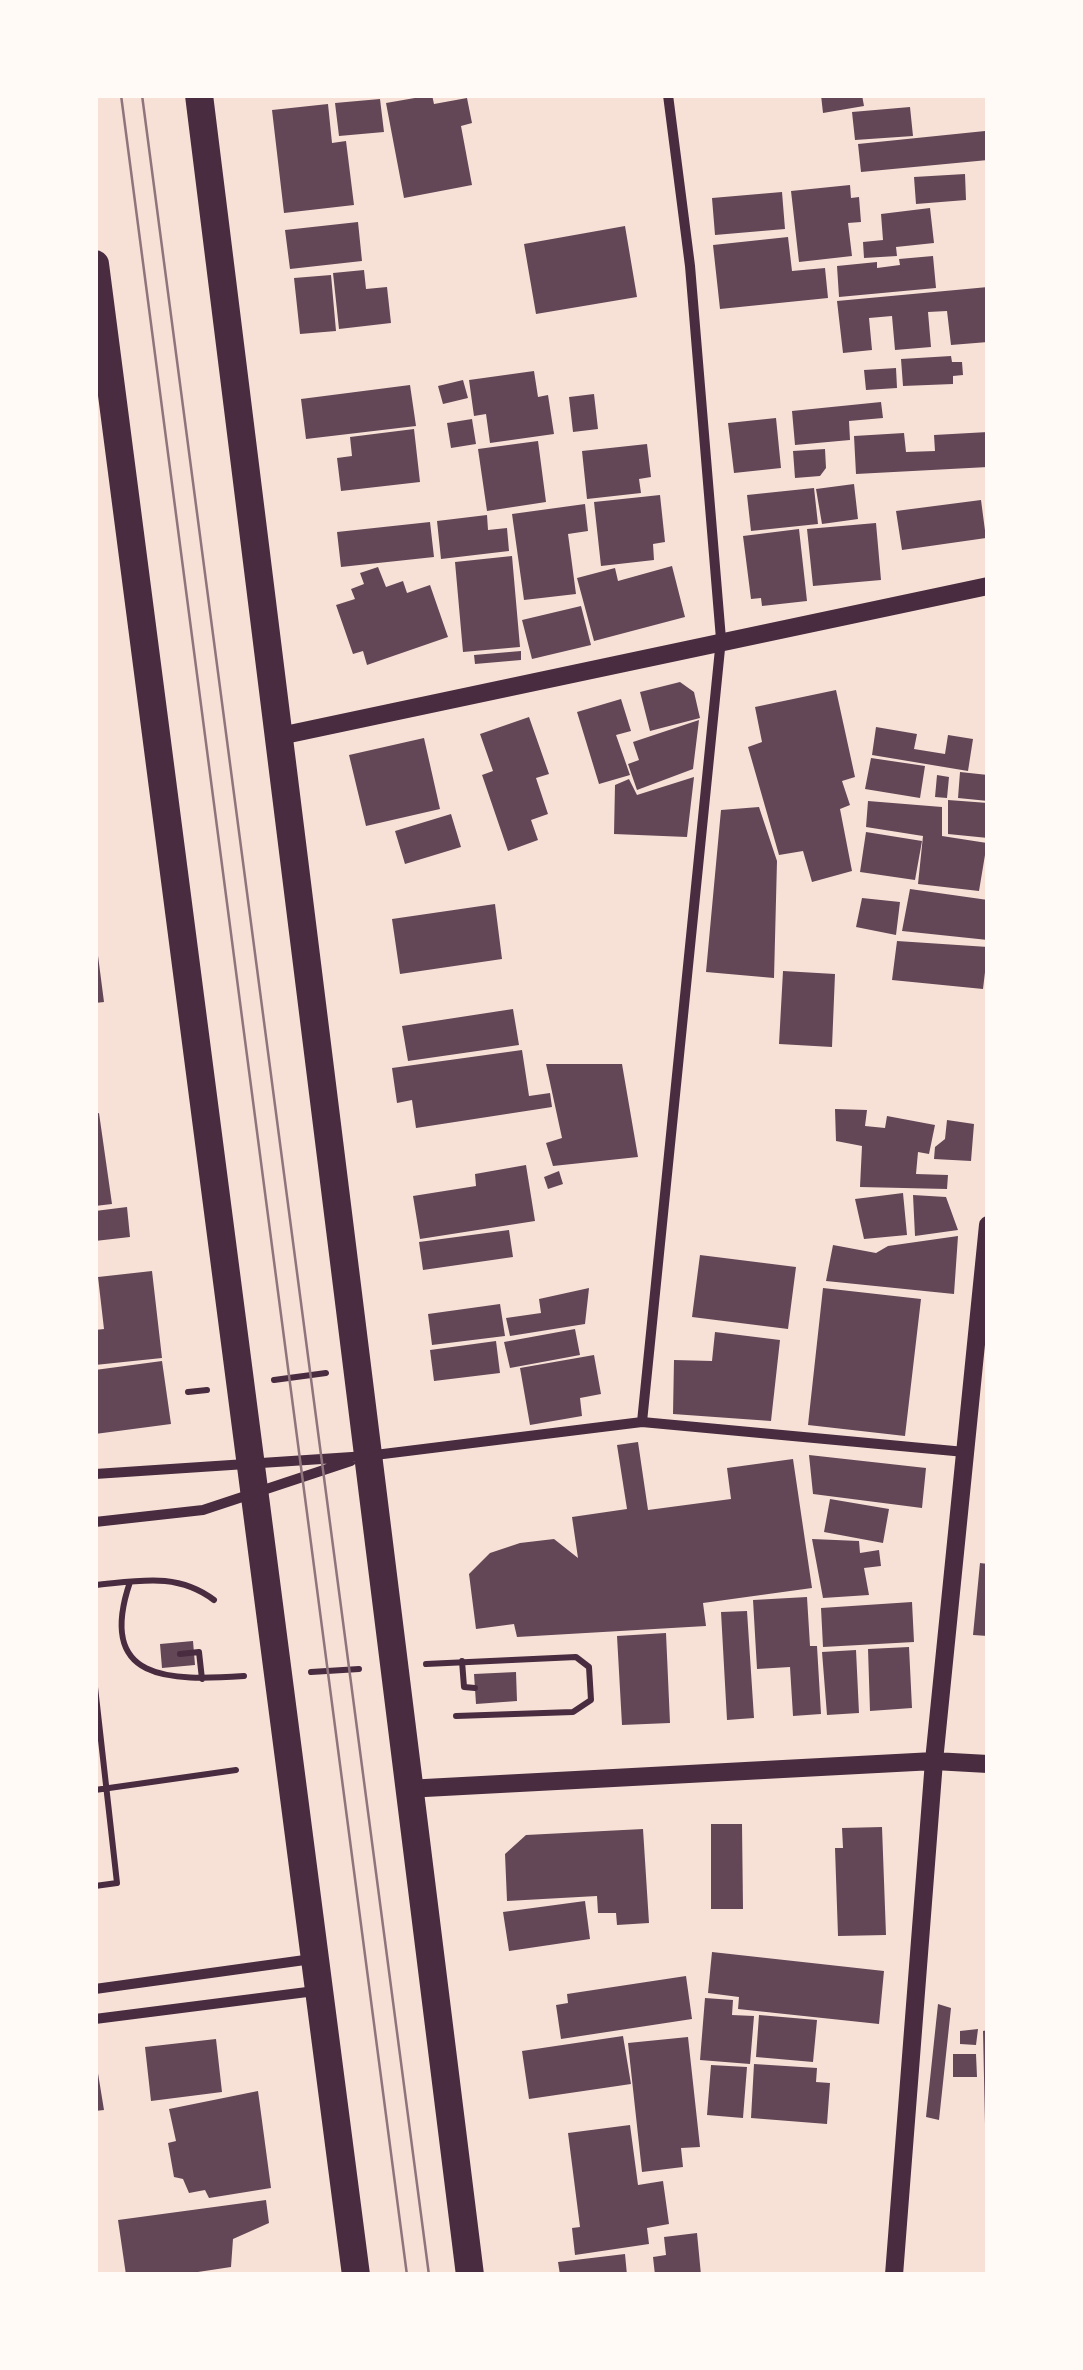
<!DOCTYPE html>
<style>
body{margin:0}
#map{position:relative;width:1083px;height:2370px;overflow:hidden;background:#f7e1d7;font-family:Ubuntu,sans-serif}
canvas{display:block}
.frame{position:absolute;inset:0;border:98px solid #fffaf5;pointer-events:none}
</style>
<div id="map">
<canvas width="1083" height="2370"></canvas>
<div class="frame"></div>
</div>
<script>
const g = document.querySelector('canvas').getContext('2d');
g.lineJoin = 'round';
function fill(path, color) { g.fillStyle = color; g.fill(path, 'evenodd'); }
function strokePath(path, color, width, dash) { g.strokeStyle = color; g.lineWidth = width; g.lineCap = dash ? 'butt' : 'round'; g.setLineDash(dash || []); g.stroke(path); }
const building = new Path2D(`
 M432,95L434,104L467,98L472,123L461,126L472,185L404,198L386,103Z
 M821,95H862L864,106L823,113Z
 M380,99L384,132L339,136L335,103Z
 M328,104L332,143L346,141L354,205L284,213L272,110Z
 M910,107L913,136L855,140L852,112Z
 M985,131L988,160L861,172L858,144Z
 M965,174L966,200L916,204L914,177Z
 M850,185L851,198L859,197L861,222L848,223L852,256L799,262L791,191Z
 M782,192L785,229L715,235L712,198Z
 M930,208L934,243L896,247L897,256L864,258L863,242L883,240L881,214Z
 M358,222L362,261L290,269L285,230Z
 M625,226L637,297L536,314L524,244Z
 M788,237L792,271L825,268L828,298L720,309L713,245Z
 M933,256L936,288L839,297L837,266L877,262V268L900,265L899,259Z
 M364,270L366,289L387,287L391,323L339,329L333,273Z
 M331,275L336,331L300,334L294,278Z
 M988,287V342L951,345L947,311L928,312L931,347L895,350L892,316L869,318L872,350L843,353L837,301Z
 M951,356L952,362H962L963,375L953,376V384L903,386L901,359Z
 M896,368L897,388L866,390L864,370Z
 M534,371L538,397L548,395L554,434L490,443L486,414L474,416L469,380Z
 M463,380L468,398L443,404L438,386Z
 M410,385L416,426L306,439L301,399Z
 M594,394L598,429L573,432L569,397Z
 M881,402L883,418L849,421L850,440L795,445L792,411Z
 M776,418L781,468L734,473L728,423Z
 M472,419L476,444L451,448L447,423Z
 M414,429L420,482L341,491L337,458L352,456L350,437Z
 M988,432V467L856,474L854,436L904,433L906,452L935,451L934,435Z
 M538,441L546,502L487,511L478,449Z
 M647,444L651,477L639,479L641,493L587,499L582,451Z
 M825,449L826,468L820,476L795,478L793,451Z
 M854,484L858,519L822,524L816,489Z
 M814,488L818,524L751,531L747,495Z
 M660,495L665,542L653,544L654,560L601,566L594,502Z
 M981,500L986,538L902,550L896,511Z
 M585,504L588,531L568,534L576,594L524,600L512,514Z
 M487,515L488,530L507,528L509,551L441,559L437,521Z
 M430,522L434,557L341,567L337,532Z
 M876,523L881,580L813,586L807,529Z
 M799,529L807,601L762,606L761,598L751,599L743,536Z
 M512,556L520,647L463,652L455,562Z
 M672,566L685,617L594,641L577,578L615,568L618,581Z
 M378,567L386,587L403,581L407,593L430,585L448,637L367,665L363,651L353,654L336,605L355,599L351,589L364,584L360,573Z
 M581,606L591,645L532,659L522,620Z
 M521,651V660L475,664L474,655Z
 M680,682L694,692L700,718L650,731L640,692Z
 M836,690L855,777L842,781L850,805L840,809L852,871L812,882L803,851L779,855L748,747L762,742L755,707Z
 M621,699L631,731L616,735L630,775L599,784L577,712Z
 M529,717L549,774L536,778L548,814L531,820L538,840L508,851L482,775L493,771L480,734Z
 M699,720L693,769L637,790L628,764L639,760L633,742Z
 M876,727L917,734L914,749L945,754L948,735L973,739L968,771L872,755Z
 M424,738L440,809L366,826L349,755Z
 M871,758L925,766L920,798L865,789Z
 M960,772L988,775V801L958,798Z
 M937,775L949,777L947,798L935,797Z
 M694,777L687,837L614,834L615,785L629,779L637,795Z
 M948,800L988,803V838L948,834Z
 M868,801L942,807V836L987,843L979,891L918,884L923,836L866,827Z
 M759,807L777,861L774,978L706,972L721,810Z
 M451,814L461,847L405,864L395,831Z
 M866,832L922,841L915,880L860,872Z
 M910,889L988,900V940L902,931Z
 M862,898L900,902L896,935L856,927Z
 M495,904L502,959L400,974L392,919Z
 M897,941L988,947L983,989L892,980Z
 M97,948L104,1002L95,1003V949Z
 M783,971L835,974L832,1047L779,1044Z
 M513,1009L519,1045L408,1061L402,1026Z
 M522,1050L529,1096L550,1093L552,1107L416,1128L412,1100L397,1103L392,1068Z
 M546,1064H622L638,1157L553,1166L546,1143L562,1138Z
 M835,1109L867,1110L865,1126L885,1128L887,1116L935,1125L929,1154L918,1152L916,1174L948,1175L947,1189L860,1187L862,1146L836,1141Z
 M99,1113L112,1204L95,1206V1114Z
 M947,1120L974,1124L971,1161L934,1159L935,1147L945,1139Z
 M526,1165L535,1221L420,1239L413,1196L476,1186L475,1174Z
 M559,1171L563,1184L548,1189L544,1177Z
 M903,1193L907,1235L864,1239L855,1199Z
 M913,1195L946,1197L958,1230L915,1236Z
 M127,1207L130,1237L95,1241V1211Z
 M509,1230L513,1257L423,1270L419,1242Z
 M958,1236L954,1294L826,1281L833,1245L876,1253L888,1246Z
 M700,1255L796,1267L788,1329L692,1317Z
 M152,1271L162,1358L95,1365V1330L104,1329L98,1277Z
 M589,1288L585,1324L510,1336L506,1318L541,1313L539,1299Z
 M823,1288L921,1299L905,1436L808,1425Z
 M500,1304L505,1336L432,1345L428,1314Z
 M575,1329L580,1355L510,1368L504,1342Z
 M715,1332L780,1340L771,1421L673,1414L674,1360L712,1361Z
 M496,1341L500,1373L434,1381L430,1350Z
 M594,1355L601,1394L580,1398L582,1416L530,1425L520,1368Z
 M162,1361L171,1424L95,1434V1370Z
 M638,1442L648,1510L731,1499L727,1468L793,1459L812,1588L703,1603L706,1626L517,1637L514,1624L476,1629L469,1574L490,1553L520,1543L554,1539L578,1558L572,1517L627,1509L617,1445Z
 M809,1455L926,1468L922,1508L813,1494Z
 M830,1499L889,1509L883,1543L824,1532Z
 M812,1539L859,1541L860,1553L879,1550L881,1566L864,1568L869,1595L823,1598Z
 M980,1563L988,1564V1636L973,1635Z
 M807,1597L810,1646H817L821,1714L793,1716L790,1667L757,1669L753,1600Z
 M912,1602L914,1642L823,1647L821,1608Z
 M747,1611L754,1718L727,1720L721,1612Z
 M666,1633L670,1723L622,1725L617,1636Z
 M193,1641L195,1665L162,1668L160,1644Z
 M909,1647L912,1708L870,1711L868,1649Z
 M856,1650L859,1713L827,1715L822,1652Z
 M516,1672L517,1701L476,1704L474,1674Z
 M711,1824H742L743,1909H711Z
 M882,1827L886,1935L838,1936L835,1848H843L842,1828Z
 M643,1829L649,1923L617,1925L616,1913H598L597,1896L507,1901L505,1854L526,1835Z
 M585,1901L590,1939L509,1951L503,1912Z
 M712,1952L884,1971L879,2024L738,2009L739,1997L708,1993Z
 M686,1976L692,2019L561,2039L556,2005L568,2003L567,1994Z
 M705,1998L733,2000L732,2015L754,2016L750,2064L700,2060Z
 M938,2004L951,2008L939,2120L926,2117Z
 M759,2015L817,2020L813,2062L756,2057Z
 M978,2029L976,2045L960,2044V2031Z
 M988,2030V2124H985L983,2031Z
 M623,2036L631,2084L529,2099L522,2051Z
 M688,2037L700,2147L681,2148L683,2167L642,2172L628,2043Z
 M216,2039L222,2092L151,2101L145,2047Z
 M953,2054H976L977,2077H953Z
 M95,2055L104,2110L95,2111Z
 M754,2064L817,2068L816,2082L830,2083L827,2124L751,2118Z
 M711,2065L747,2067L743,2118L707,2115Z
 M258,2091L271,2188L209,2198L205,2190L189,2193L183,2179L174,2177L168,2143L176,2141L169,2109Z
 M630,2125L638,2185L663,2181L669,2224L647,2228L649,2244L575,2255L572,2228L580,2227L568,2133Z
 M266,2200L269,2223L233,2239L231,2267L178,2275H126L118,2220Z
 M697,2233L701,2275H655L653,2257L666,2255L664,2237Z
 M625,2254L627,2275H560L558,2262Z`);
const path = new Path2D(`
 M274,1380L326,1373
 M188,1392L207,1390
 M130,1582C96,1682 170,1681 244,1676
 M95,1585C139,1581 177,1572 214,1600
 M180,1654L199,1652L202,1679
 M462,1661L464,1687L475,1688
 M426,1664L576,1657L589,1667L591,1700L573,1712L456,1716
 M311,1672L359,1669
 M95,1687L117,1883L95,1886
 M95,1790L236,1770`);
const minor = new Path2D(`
 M642,1422L721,639L690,266L668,95
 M95,1474L367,1456L642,1422L965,1452
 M95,1522L203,1510L351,1461
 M95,1989L312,1959
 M95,2019L315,1991`);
const tertiary = new Path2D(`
 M280,736L988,586
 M406,1789L934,1761L988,1764
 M894,2275L934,1761L988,1225`);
const trunk = new Path2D(`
 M199,95L470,2275
 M95,264L356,2275`);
const tram = new Path2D(`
 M121,95L407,2275
 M142,95L429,2275`);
fill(building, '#644757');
strokePath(path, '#4a2c40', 6);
strokePath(minor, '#4a2c40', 10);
strokePath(tertiary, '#4a2c40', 18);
strokePath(trunk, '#4a2c40', 28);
strokePath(tram, '#8f747c', 2.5);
</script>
